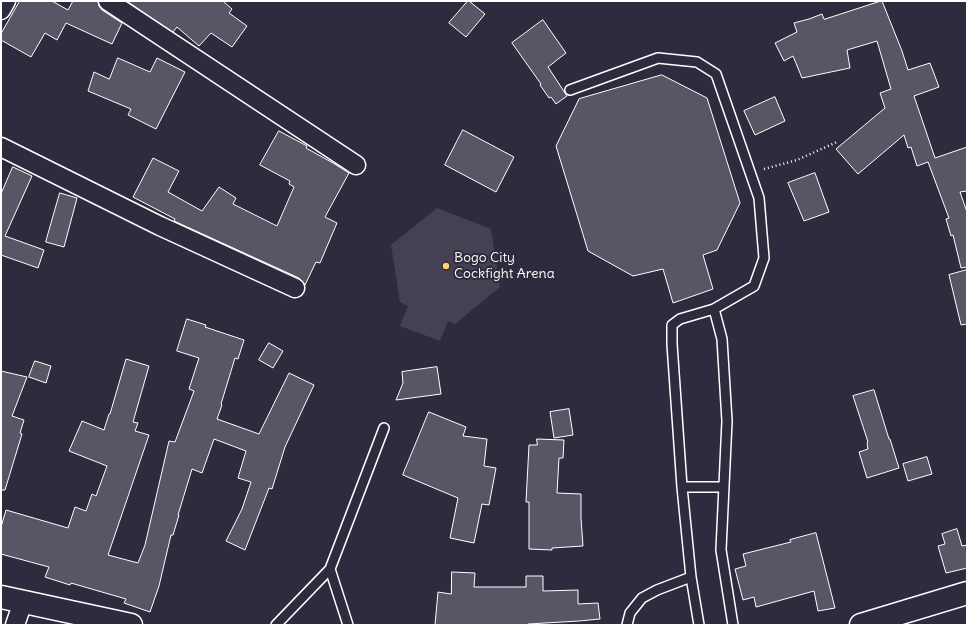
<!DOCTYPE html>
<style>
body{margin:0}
#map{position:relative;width:968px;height:626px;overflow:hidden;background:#2f2a3d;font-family:Delius,sans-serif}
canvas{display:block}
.frame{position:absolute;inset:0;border:2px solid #fff;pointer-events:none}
</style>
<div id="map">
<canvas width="968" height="626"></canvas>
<div class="frame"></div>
</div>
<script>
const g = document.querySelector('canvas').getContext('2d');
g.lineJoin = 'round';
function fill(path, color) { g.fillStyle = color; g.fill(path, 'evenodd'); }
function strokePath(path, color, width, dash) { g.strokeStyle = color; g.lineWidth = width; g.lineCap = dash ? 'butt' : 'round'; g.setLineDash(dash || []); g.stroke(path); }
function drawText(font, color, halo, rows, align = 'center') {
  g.font = font + ' Delius,sans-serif'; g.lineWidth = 4; g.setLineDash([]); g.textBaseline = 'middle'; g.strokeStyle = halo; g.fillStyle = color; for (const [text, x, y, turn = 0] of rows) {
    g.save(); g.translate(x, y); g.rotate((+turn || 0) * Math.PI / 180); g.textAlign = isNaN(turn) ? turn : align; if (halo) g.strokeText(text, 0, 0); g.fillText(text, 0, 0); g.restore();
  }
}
const green = new Path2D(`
 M437,208L491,229L500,287L455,324L448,321L440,341L400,326L408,306L400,302L391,245Z`);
const building = new Path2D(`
 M20,1H52L68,10L73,1H98L99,6L102,10L122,23L112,44L66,23L57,40L45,33L31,57L1,40V34Z
 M127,1H223L232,9L229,13L247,26L232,47L211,33L199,46L177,27L173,32Z
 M468,1H469L485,14L466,37L449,23Z
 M882,1L902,51L908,70L930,63L939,87L914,96L935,158L967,147V191L960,192L967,212V267L961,268L953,235L951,236L946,219L949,218L928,162L917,166L911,147L908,148L904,135L858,174L836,149L885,108L880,93L891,89L877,41L847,50L850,68L802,78L793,56L784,61L775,43L797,32L794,23L809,19L822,14L824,19Z
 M543,20L566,53L548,67L567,96L556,104L551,97L549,98L540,85L541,84L512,43Z
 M118,58L150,72L157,58L185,72L156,129L128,115L131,109L88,91L94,72L109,79Z
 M662,75L707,98L740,203L717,250L703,255L713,289L673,303L663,269L633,276L588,251L556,146L579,99Z
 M775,97L785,121L755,135L744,111Z
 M463,130L514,157L496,192L445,165Z
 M279,131L307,146L306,148L333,163L349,173L325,217L337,223L320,263L316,262L305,285L303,282L299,278L174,221L175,219L133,197L153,158L179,171L168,192L202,211L219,187L236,198L233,204L277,226L294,187L289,184L290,181L260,165Z
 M13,167L32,176L5,236L44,250L38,268L1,255V194Z
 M815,173L829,212L804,221L788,183Z
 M60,193L77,198L64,247L46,242Z
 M967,270V324L961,325L949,275Z
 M187,319L206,325L205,327L244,340L238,359L235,358L221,404L222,405L217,419L259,434L289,373L314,385L285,447L272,489L269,488L245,550L226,541L242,509L251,482L238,478L246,451L214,439L202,473L192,469L178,515H179L173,535H171L159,586L150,612L124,603L126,599L71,583L70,585L45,577L49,567L1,554V527L6,510L68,528L75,507L86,511L92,494L96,496L107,466L69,451L82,421L104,430L109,414H110L126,359L149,366L133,422L138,423L135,431L149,435L108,555L138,563L145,545L169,441L175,442L194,391L189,389L199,358L177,351Z
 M269,343L283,351L273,368L259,360Z
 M35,361L51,366L46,383L29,377Z
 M437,367L441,394L396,400L403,383L402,372Z
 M1,371L27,377L12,416L24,420L20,433L22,434L5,490H1Z
 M874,390L889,439H890L899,468L867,478L859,452L868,449L867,443L868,442L853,396Z
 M569,409L573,435L554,438L550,412Z
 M429,412L466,427L463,436L487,439L484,466L496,468L489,505L482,504L474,543L450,538L458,498L403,475Z
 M537,439L564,440L563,458H559L557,493L581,494V518L583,546L552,548V550L529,549V502H526L529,445H537Z
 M927,457L932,474L908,481L903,464Z
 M957,529L962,546L967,545V568L946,573L938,546L945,544L942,534Z
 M816,533L835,608L818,611L814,591L756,607L754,597L743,600L735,569L746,566L743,554L791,542L790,540Z
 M452,572L475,573L474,587H526V576H543V591L578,590V604L598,603L600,619L579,621L528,624V625H435L438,592L451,594Z`);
const path = new Path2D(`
 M764,169L797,160L837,142`);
const lane = new Path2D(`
 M570,90L658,58L697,62L716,74L759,198L764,258L754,286L714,309
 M682,487H724
 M330,569L384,428
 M276,625L330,569L348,625
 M627,625L630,613L642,598L657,590L691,577
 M699,625L691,577L682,487L672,344V325L680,319L714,309L722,339L727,421L721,550L733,625`);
const street = new Path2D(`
 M108,1L356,165
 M1,10L6,1
 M1,147L160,226L295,288
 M15,625L23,602`);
const highway = new Path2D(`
 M1,597L131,625
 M861,625L967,593`);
const markers = [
 [446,266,4,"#ffd166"]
];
const poiNames = [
 ["Bogo City",454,258],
 ["Cockfight Arena",454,274]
];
fill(green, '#464152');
fill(building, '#595564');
strokePath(building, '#fff', 1);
strokePath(lane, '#fff', 12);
strokePath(street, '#fff', 21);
strokePath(highway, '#fff', 25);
strokePath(path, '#fff', 2.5, [1, 3]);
strokePath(lane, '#2f2a3d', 9);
strokePath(street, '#2f2a3d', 18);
strokePath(highway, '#2f2a3d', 22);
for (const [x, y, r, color] of markers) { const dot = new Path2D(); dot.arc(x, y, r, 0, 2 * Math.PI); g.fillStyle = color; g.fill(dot); strokePath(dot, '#2f2a3d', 1.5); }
drawText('14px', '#fff', '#2f2a3d', poiNames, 'left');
</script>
